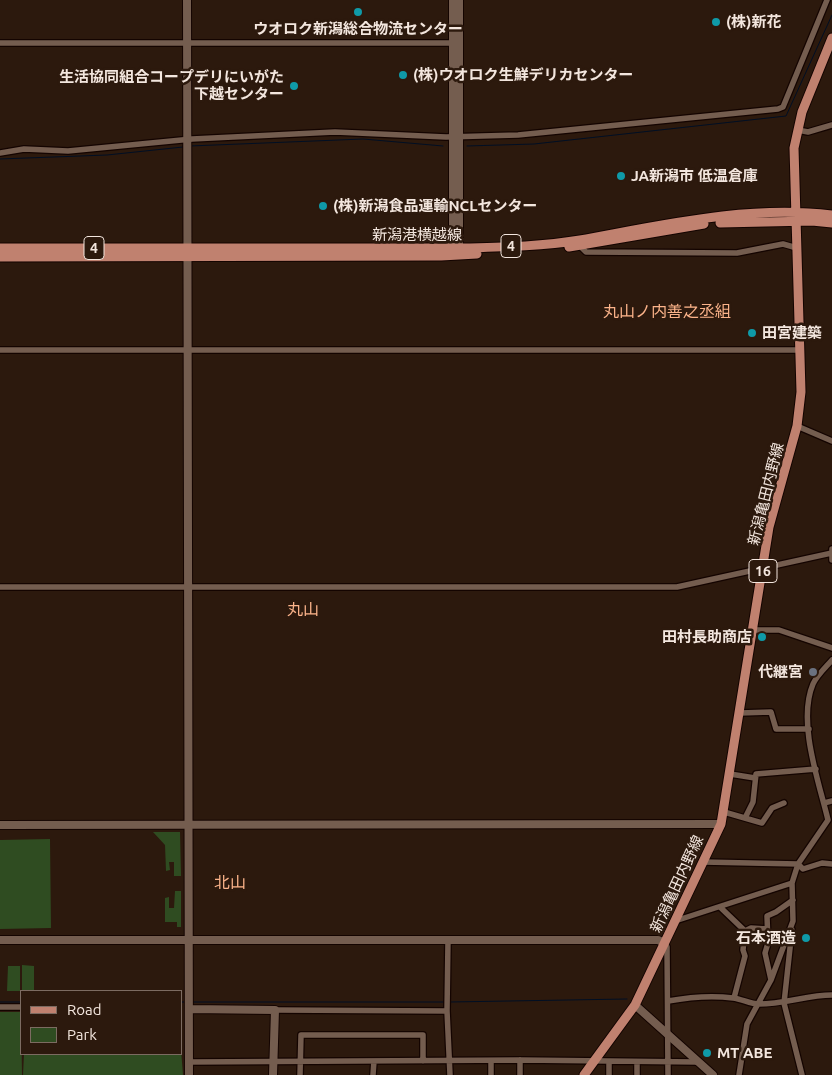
<!DOCTYPE html>
<meta charset="utf-8">
<style>
body{margin:0}
#map{position:relative;width:832px;height:1075px;overflow:hidden;background:#2c190d;font-family:Ubuntu,sans-serif}
canvas{display:block}
.legend{position:absolute;left:20px;top:990px;width:162px;height:65px;box-sizing:border-box;background:#2c190d;border:1px solid #7c6b61;margin:0;padding:6px 9px;list-style:none;font-size:15px;color:#f3e6de}
.legend li{display:flex;align-items:center;gap:10px;height:25px}
.legend b{width:25px;border:1px solid #7c6b61}
</style>
<div id="map">
<canvas width="832" height="1075"></canvas>
<ul class="legend">
<li><b style="height:6px;background:#c0816f"></b>Road</li>
<li><b style="height:14px;background:#2f4c21"></b>Park</li>
</ul>
</div>
<script>
const g = document.querySelector('canvas').getContext('2d');
g.lineJoin = 'round';
function fill(path, color) { g.fillStyle = color; g.fill(path, 'evenodd'); }
function strokePath(path, color, width, dash) { g.strokeStyle = color; g.lineWidth = width; g.lineCap = dash ? 'butt' : 'round'; g.setLineDash(dash || []); g.stroke(path); }
function drawText(font, color, halo, rows, align = 'center') {
  g.font = font + ' Ubuntu,"Noto Sans JP",sans-serif'; g.lineWidth = 5; g.setLineDash([]); g.textBaseline = 'middle'; g.strokeStyle = halo; g.fillStyle = color; for (const [text, x, y, turn = 0] of rows) {
    g.save(); g.translate(x, y); g.rotate((+turn || 0) * Math.PI / 180); g.textAlign = isNaN(turn) ? turn : align; if (halo) g.strokeText(text, 0, 0); g.fillText(text, 0, 0); g.restore();
  }
}
const green = new Path2D(`
 M153,832H180L181,876H174V862H169L170,870L166,871L165,845Z
 M50,839L51,928L0,929V840Z
 M175,891H181V927H177V922H165V898L169,897V908H174Z
 M22,965L34,966V991H22Z
 M8,966H20V991H7Z
 M0,1012H21L22,1075H0Z
 M181,1049L183,1075H23L24,1054H181Z`);
const stream = new Path2D(`
 M190,146L363,139L443,146
 M467,146L534,144L786,116L832,15
 M0,159L107,155L183,147
 M0,1002H21
 M181,1002H186
 M193,1002H444
 M450,1002L627,999`);
const minor = new Path2D(`
 M0,43H453
 M798,130L808,132L832,125
 M0,153L24,149L68,151L192,139L335,132L446,137L518,135L778,109L783,107L827,0
 M580,246L586,252L737,253L783,244L797,248
 M0,350H800
 M797,426L832,441
 M832,549V560
 M0,587H677L832,553
 M753,630H779L832,648
 M740,713L771,712L776,729H809
 M730,774L755,778
 M824,803L832,801
 M724,812L762,823L772,808L784,803
 M745,818L753,802L756,774L816,769
 M703,862L798,864L803,869L822,863L832,864
 M720,907L745,931
 M675,921L792,883
 M792,930L784,1003L802,1075
 M448,940L447,1011L450,1075
 M665,943L667,947L668,1075
 M771,980L765,953L768,943L767,916L776,912L793,900
 M734,998L745,956L743,950L745,931L751,928L767,929
 M668,1001C690,997 710,995 733,998C742,999 750,1004 759,1004C784,1004 808,995 832,995
 M0,1007H21
 M275,1010L447,1011
 M520,1060V1075
 M491,1061V1075
 M189,1062L520,1060L697,1062
 M609,1062V1075
 M637,1063V1075
 M300,1075L301,1035H423V1061
 M373,1075L374,1061
 M739,1075L747,1024L771,980L793,921L792,883L798,864L828,820C819,782 797,722 813,684C817,675 826,667 832,660`);
const tertiary = new Path2D(`
 M187,0L189,1075
 M459,0V253
 M451,253L453,237V0
 M0,825L721,824
 M0,940H658L665,943
 M635,1005L713,1075
 M189,1009L275,1010L273,1075`);
const primary = new Path2D(`
 M720,223L812,221L832,223
 M569,247L704,224
 M0,248H470C507,247 544,246 580,240C663,225 747,205 832,215
 M0,257L441,256L477,254
 M584,1075L635,1005L721,824L769,527L797,426L801,392L794,148L802,112L832,38`);
const markers = [
 [358,12,5,"#0f9aa8"],
 [716,22,5,"#0f9aa8"],
 [403,75,5,"#0f9aa8"],
 [294,86,5,"#0f9aa8"],
 [621,176,5,"#0f9aa8"],
 [323,206,5,"#0f9aa8"],
 [752,333,5,"#0f9aa8"],
 [762,637,5,"#0f9aa8"],
 [813,672,5,"#6b7280"],
 [806,938,5,"#0f9aa8"],
 [707,1053,5,"#0f9aa8"]
];
const shields = [
 [511,246,20],
 [94,248,20],
 [763,571,28]
];
const shieldNames = [
 ["4",511,246],
 ["4",94,248],
 ["16",763,571]
];
const poiNames = [
 ["(株)新花",726,22],
 ["ウオロク新潟総合物流センター",358,29,"center"],
 ["(株)ウオロク生鮮デリカセンター",413,75],
 ["生活協同組合コープデリにいがた",284,77,"right"],
 ["下越センター",284,94,"right"],
 ["JA新潟市 低温倉庫",631,176],
 ["(株)新潟食品運輸NCLセンター",333,206],
 ["田宮建築",762,333],
 ["田村長助商店",752,637,"right"],
 ["代継宮",803,672,"right"],
 ["石本酒造",796,938,"right"],
 ["MT ABE",717,1053]
];
const streetNames = [
 ["新潟港横越線",417,235],
 ["新潟亀田内野線",766,494,-76],
 ["新潟亀田内野線",677,884,-65]
];
const neighbourhoodNames = [
 ["丸山ノ内善之丞組",667,312],
 ["丸山",303,610],
 ["北山",230,883]
];
fill(green, '#2f4c21');
strokePath(stream, '#010f24', 1);
strokePath(minor, '#140400', 8);
strokePath(tertiary, '#140400', 10);
strokePath(primary, '#140400', 11);
strokePath(minor, '#745d4f', 5.5);
strokePath(tertiary, '#745d4f', 8);
strokePath(primary, '#c0816f', 9);
for (const [x, y, r, color] of markers) { const dot = new Path2D(); dot.arc(x, y, r, 0, 2 * Math.PI); g.fillStyle = color; g.fill(dot); strokePath(dot, '#2c190d', 2); }
for (const [x, y, w] of shields) { const box = new Path2D(); box.roundRect(x - w / 2, y - 11.5, w, 23, 4); g.fillStyle = '#2c190d'; g.fill(box); strokePath(box, '#f3e6de', 1); }
drawText('bold 14px', '#f3e6de', null, shieldNames);
drawText('bold 15px', '#f3e6de', '#2c190d', poiNames, 'left');
drawText('15px', '#f3e6de', '#2c190d', streetNames);
drawText('16px', '#fbb38a', '#2c190d', neighbourhoodNames);
</script>
